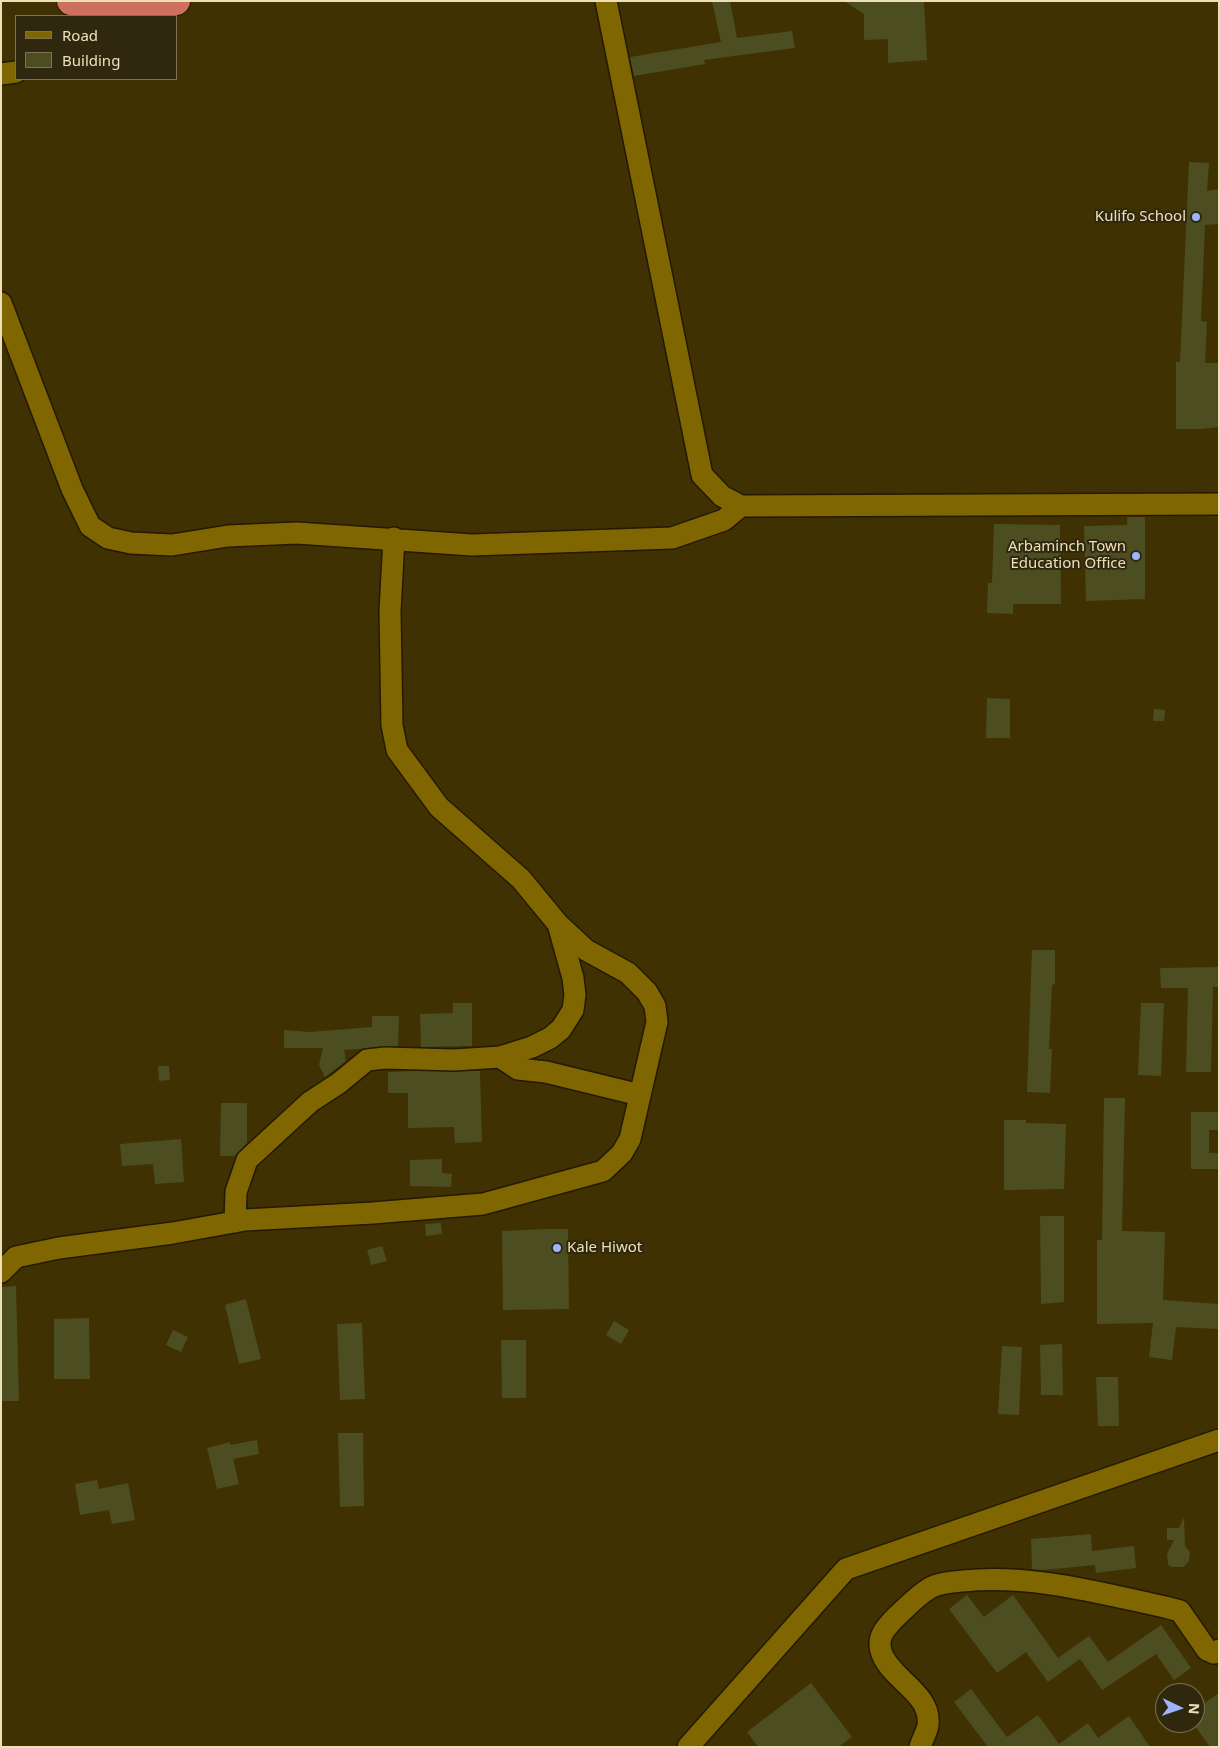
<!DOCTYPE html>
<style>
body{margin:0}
#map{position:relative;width:1220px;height:1748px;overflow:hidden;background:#3f3102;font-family:"Noto Sans",sans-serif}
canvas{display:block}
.frame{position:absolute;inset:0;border:2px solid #ede0b9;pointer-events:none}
.legend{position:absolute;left:15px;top:15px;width:162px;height:65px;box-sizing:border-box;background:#30280e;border:1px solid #7c7252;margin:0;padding:6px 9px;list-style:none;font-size:15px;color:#ede0b9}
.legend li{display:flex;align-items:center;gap:10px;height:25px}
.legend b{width:25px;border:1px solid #7c7252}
.north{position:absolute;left:1155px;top:1683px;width:50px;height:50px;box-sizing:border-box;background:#30280e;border:1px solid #7c7252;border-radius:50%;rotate:93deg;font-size:14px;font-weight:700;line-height:20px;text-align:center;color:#ede0b9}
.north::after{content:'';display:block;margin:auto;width:18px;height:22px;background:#9fb3fd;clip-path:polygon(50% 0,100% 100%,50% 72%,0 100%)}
</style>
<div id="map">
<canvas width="1220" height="1748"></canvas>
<div class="frame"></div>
<ul class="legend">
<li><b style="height:6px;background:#806600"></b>Road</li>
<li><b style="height:14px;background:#4c4e21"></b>Building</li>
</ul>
<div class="north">N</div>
</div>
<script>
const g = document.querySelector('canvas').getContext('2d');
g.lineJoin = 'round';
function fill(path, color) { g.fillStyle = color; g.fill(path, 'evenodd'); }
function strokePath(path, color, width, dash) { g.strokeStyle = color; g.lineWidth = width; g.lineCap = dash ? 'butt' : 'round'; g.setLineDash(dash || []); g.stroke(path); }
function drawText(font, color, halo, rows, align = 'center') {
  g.font = font + ' "Noto Sans",sans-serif'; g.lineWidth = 4; g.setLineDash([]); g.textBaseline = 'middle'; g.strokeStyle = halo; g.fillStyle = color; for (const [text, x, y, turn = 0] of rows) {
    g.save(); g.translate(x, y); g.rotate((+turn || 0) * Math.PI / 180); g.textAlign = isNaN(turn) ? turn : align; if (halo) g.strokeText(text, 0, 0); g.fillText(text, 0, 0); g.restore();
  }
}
const building = new Path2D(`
 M712,1H730L737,38L792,31L795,48L704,60L705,64L634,76L630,57L721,42Z
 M844,1H924L927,60L888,63V39L864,40V14Z
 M1189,162L1209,163L1207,191L1219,189V224L1205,225L1201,321L1207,322L1205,363H1219V427L1200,429H1176V362H1180Z
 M1127,517H1145V599L1086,601L1084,526L1127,525Z
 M994,524L1060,525L1061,604H1013V614L987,613L988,583H992Z
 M987,698L1010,699V738H986Z
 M1154,709L1165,710L1164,721H1153Z
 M1032,950H1055V984L1052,985L1049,1049H1052L1050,1093L1027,1092Z
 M1219,967V987H1213L1211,1072H1186L1188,988H1161L1160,968Z
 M453,1003H472V1046L421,1047L420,1014L453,1013Z
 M1141,1003H1164L1161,1076L1138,1075Z
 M372,1016H399L398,1046L344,1050L346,1061L325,1077L319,1065L323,1048H284V1030L310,1032L372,1027Z
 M158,1066H169L170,1080L159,1081Z
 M411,1071H480L482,1142L455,1143L454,1127L408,1128V1093H388V1072Z
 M1104,1098H1125L1122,1231L1165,1232L1163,1300L1219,1304V1329L1176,1327L1172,1360L1149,1357L1153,1323L1097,1324V1240H1102Z
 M221,1103H247V1143L235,1156H220Z
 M1191,1112H1219V1130H1209V1153H1219V1169H1191Z
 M1004,1120H1026V1123L1066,1124L1064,1189L1004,1190Z
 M181,1139L184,1182L155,1184L153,1164L122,1166L120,1144Z
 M442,1159V1173L452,1174L451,1187L410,1186V1160Z
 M1040,1216H1064V1302L1041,1304Z
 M441,1223L442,1234L426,1236L425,1224Z
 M546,1229H568L569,1309L503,1310L502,1231Z
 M382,1246L387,1261L371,1265L367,1250Z
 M16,1286L19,1401H1V1287Z
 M246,1299L261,1359L239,1364L225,1305Z
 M89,1318L90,1379H54V1319Z
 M614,1321L629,1330L621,1344L606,1335Z
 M362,1323L365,1399L340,1400L337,1324Z
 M173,1330L188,1337L181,1352L166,1345Z
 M501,1340H526V1398H502Z
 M1062,1344L1063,1395H1041L1040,1345Z
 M1002,1346L1022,1347L1019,1415L998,1414Z
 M1096,1377H1118L1119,1426H1098Z
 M338,1433H363L364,1506L340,1507Z
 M257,1440L259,1454L233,1459L239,1484L217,1489L207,1448L230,1442V1445Z
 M97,1480L99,1489L128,1483L135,1520L112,1524L109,1510L80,1515L75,1484Z
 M1184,1517L1185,1546L1190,1552L1189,1561L1183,1567H1172L1168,1565L1167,1554L1174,1540H1167V1528H1179Z
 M1091,1534L1092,1551L1134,1546L1136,1568L1096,1573L1095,1565L1043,1570L1032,1569L1031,1539Z
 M967,1595L984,1617L1013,1595L1058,1658L1089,1636L1108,1662L1161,1625L1191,1668L1174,1680L1156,1654L1102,1690L1080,1659L1048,1682L1026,1652L997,1673L949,1609Z
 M811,1683L852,1737L838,1747H758L747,1732Z
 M971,1689L1007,1737L1038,1715L1059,1744L1088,1723L1098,1738L1129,1716L1150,1747H988L954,1702Z
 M1219,1693V1747H1210L1195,1726V1710Z`);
const minor = new Path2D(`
 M606,1L702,475L722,496L741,506L1219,504
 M1,74L16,72
 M1,303L72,489L90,526L108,538L131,543L172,545L228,536L297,533L472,545L672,538L724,520L741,506
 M500,1057L518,1069L546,1072L640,1095
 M235,1222L236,1192L247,1160L310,1102L339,1083L367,1060L385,1058L454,1060L500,1057L532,1047L550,1038L561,1029L573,1010L575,995L573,978L558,924
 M1,1272L16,1257L59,1248L173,1233L245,1220L373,1213L483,1204L603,1171L622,1153L630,1139L657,1022L655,1006L647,992L628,973L586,950L558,924L521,879L439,807L397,750L392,725L390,611L394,538
 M688,1747L846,1569L1219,1440
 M920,1747C922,1740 927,1732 928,1725C932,1694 892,1680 882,1654C875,1637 887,1626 898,1615C908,1606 918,1595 930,1588C939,1583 952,1582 963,1581C1032,1574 1099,1593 1165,1607L1180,1611L1207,1650L1214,1653L1219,1650`);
const highway = new Path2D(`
 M71,1L140,10L176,1`);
const markers = [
 [1196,217,5,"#9fb3fd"],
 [1136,556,5,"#9fb3fd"],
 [557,1248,5,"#9fb3fd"]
];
const poiNames = [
 ["Kulifo School",1186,217],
 ["Arbaminch Town",1126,547],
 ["Education Office",1126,564],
 ["Kale Hiwot",567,1248,"left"]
];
fill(building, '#4c4e21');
strokePath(minor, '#221a01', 24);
strokePath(highway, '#221a01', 30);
strokePath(minor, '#806600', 21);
strokePath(highway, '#ce705e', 28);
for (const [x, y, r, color] of markers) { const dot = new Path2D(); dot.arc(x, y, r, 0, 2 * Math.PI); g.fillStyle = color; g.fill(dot); strokePath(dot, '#30280e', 2); }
drawText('15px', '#ede0b9', '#30280e', poiNames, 'right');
</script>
